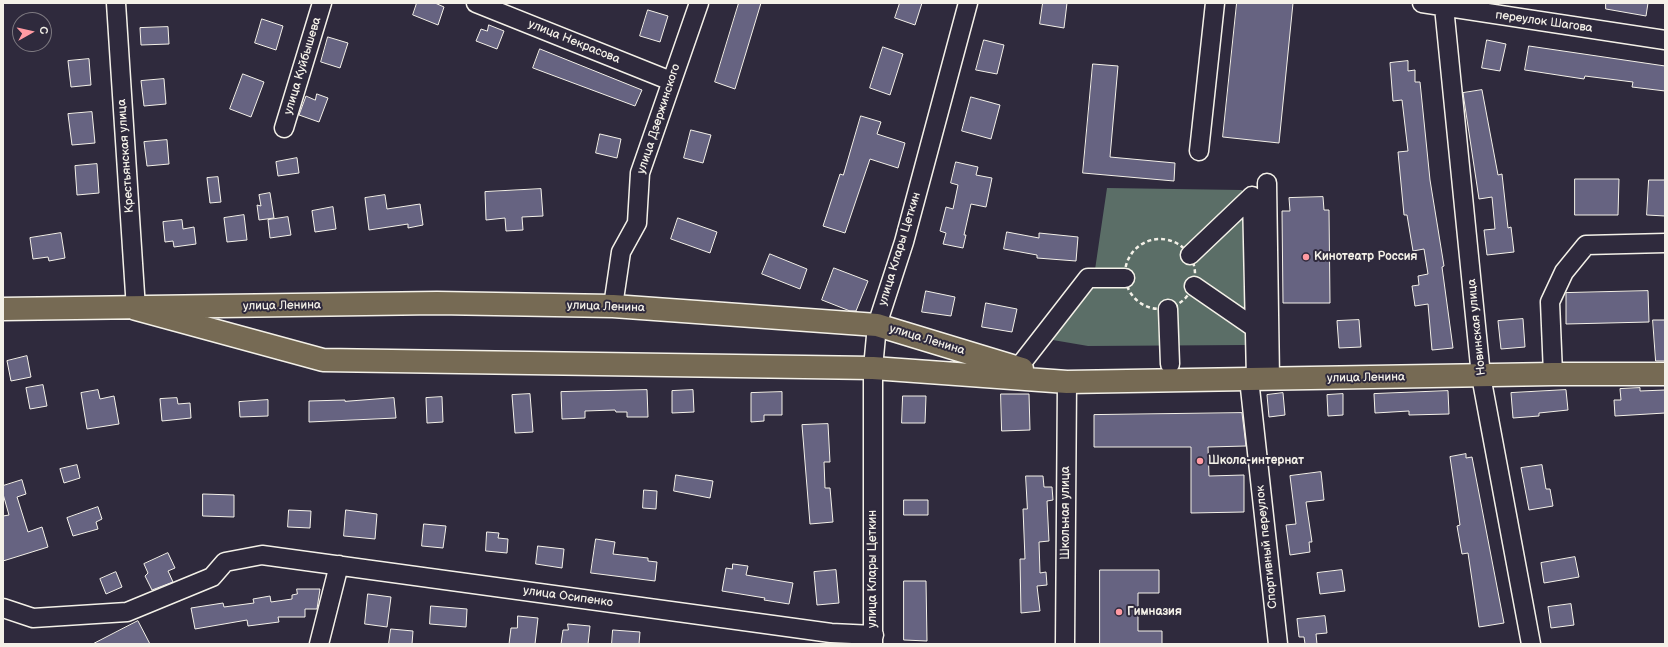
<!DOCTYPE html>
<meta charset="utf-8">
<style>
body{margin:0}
#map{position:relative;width:1668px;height:647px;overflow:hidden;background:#2f2a3d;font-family:"Balsamiq Sans",sans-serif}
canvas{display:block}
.frame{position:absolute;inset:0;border:4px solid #f4f1e8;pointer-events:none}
.north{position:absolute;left:12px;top:12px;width:40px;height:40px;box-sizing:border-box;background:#2f2a3d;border:1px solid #7e7a81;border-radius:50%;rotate:82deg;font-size:11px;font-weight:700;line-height:16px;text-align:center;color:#f4f1e8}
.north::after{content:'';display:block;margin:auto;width:14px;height:18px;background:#ff9aa2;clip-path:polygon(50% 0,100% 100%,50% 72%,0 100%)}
</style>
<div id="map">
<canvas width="1668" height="647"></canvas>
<div class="frame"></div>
<div class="north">С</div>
</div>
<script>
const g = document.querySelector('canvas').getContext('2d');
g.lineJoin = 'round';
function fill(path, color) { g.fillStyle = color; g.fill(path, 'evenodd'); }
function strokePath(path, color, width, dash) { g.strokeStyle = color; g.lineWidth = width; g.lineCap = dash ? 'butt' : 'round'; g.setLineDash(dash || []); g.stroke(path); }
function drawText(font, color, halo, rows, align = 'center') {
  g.font = font + ' "Balsamiq Sans",sans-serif'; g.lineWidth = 4; g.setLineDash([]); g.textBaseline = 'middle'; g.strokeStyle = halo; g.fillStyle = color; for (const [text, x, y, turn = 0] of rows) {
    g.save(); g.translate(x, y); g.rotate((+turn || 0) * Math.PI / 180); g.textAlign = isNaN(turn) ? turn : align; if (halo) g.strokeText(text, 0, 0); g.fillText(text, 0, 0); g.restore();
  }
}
const green = new Path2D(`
 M1107,188L1242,190L1245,345L1088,346L1047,339L1092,290Z`);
const building = new Path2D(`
 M417,3H435L444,7L438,25L413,15Z
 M739,3H761L735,89L715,82Z
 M900,3H922L915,25L895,18Z
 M1043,3H1067L1064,28L1040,24Z
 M1237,3H1293L1279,143L1223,137Z
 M1606,3H1648L1646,16L1606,9Z
 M648,10L668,16L660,42L640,36Z
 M262,19L283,26L276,50L255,43Z
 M489,25L504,31L497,49L476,41L481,29L487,31Z
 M168,27L169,44L141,45L140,28Z
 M328,37L348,43L340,68L321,62Z
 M984,40L1004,45L997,74L976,70Z
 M1487,40L1506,44L1500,71L1482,68Z
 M1529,46L1665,66V91L1632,87L1633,82L1585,76L1584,79L1525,70Z
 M883,47L903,54L890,95L870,88Z
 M540,49L642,90L635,106L533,68Z
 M89,59L91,85L71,87L68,61Z
 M1408,61V71L1415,70V82H1420L1430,180L1444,266L1442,267L1453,348L1432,350L1428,304L1415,306L1412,286L1419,285L1418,276L1428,274L1424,249L1413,251L1407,215H1404L1398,152L1408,151L1402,100L1393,101L1390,63Z
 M1093,64L1118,66L1110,157L1175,163L1174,181L1083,173Z
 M243,74L264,82L251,117L230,109Z
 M164,79L166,104L144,106L141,81Z
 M1482,90L1498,175L1502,174L1508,228L1511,227L1514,252L1487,255L1484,230L1495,229L1492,197L1479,199L1463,93Z
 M317,94L328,98L319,122L299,115L306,96L315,100Z
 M971,97L1000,105L991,139L962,131Z
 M92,112L95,143L72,145L68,114Z
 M861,116L881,122L877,134L905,143L898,168L870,159L845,233L823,226L840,174L843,175Z
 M691,130L711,135L703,163L684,158Z
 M600,134L621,139L617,158L596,153Z
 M167,140L169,164L147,166L144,142Z
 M297,158L299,173L278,176L276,162Z
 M956,162L978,167L976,175L992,178L986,207L971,204L964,235H966L963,248L943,244L946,233L940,231L946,207L953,209L958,185L951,183Z
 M97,164L99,193L77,195L75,166Z
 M218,177L221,202L210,203L207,178Z
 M1575,179H1619L1618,215H1575Z
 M1649,180H1665V216L1647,215Z
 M541,189L543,216L522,217L523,230L506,231L505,218L486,220L485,192Z
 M270,193L274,218L259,220L257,205L261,206L259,195Z
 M385,195L387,209L420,204L423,225L408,228V224L369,230L365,198Z
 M1323,197L1324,210H1329L1330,303H1283L1282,211H1290L1289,198Z
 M333,207L336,229L315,232L312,211Z
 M244,215L247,240L227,242L224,218Z
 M288,217L291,235L270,238L268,220Z
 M678,218L717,232L710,253L671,239Z
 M182,220L183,229L194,227L196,244L174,247L173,241L165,242L163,222Z
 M1007,232L1039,238V233L1078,237L1076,261L1037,258V255L1004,249Z
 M61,233L65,258L49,261L48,257L33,259L30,238Z
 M770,254L807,269L800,289L762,274Z
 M834,268L868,281L856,311H850L822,300Z
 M926,291L955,297L951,316L922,312Z
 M1648,291L1649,322L1566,324V293Z
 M986,303L1017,309L1012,332L982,327Z
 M1523,319L1525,347L1501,349L1498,321Z
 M1359,320L1361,347L1339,348L1337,321Z
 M1653,320H1665V361H1656Z
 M27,356L31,377L11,381L7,361Z
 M43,385L47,406L30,409L26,388Z
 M1640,388V391L1665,390V413L1615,416L1614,400H1621L1620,389Z
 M98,390L100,399L114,396L119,424L87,429L81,393Z
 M647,390L648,417H627V412H616L615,410L585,411V418L562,419L561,392Z
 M693,390L694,412L672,413V391Z
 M1566,390L1568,410L1539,413V416L1513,418L1511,393Z
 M1448,391L1449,414L1409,415V411L1375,413L1374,394Z
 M782,392V415H764V421L751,422V393Z
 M1283,393L1285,415L1269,417L1267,395Z
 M530,394L533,432L515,433L512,395Z
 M1001,394H1029L1030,430L1002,431Z
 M1343,394V415L1328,416L1327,395Z
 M903,396H926L925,423H902Z
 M442,397L443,422L427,423L426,398Z
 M177,398L178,404L190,403L191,418L162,421L160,399Z
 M394,398L396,418L309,422V401L345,400V401Z
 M268,400V416L240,417L239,402Z
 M1242,413L1246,446L1208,447L1209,476L1244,475V512L1191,513V447H1094V415Z
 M828,424L830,462H824L825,488H830L833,522L810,524L802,425Z
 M1466,454V458L1472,457L1504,623L1479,627L1468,553L1462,554L1457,526L1460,525L1450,457Z
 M77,465L80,478L64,483L60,469Z
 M1542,465L1546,489H1550L1553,506L1529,510L1521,468Z
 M1321,472L1324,500L1306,502L1312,542H1309L1310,552L1290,555L1286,525L1296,524L1290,476Z
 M676,475L713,481L710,498L674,491Z
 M1026,476H1043L1044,487H1052L1053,500L1047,501L1049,541L1039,542L1040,573L1046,572L1047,585L1037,586L1040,611L1021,613L1020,559H1025L1023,509H1027Z
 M22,480L26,494L17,497L28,532L42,527L48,547L3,561V516L9,515L3,494V486Z
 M644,490L657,491L656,509L643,508Z
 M203,494L234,495V517L203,516Z
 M904,500H928V515H904Z
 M98,507L102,519L96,522L98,529L73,536L67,518Z
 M289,510L311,511L310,528L288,527Z
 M346,510L377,514L375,539L344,536Z
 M424,524L446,526L443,548L422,546Z
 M487,532L499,533L498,538L508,539L507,553L486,551Z
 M596,539L615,542L613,554L648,558V561L657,562L655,581L591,573Z
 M538,546L564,549L562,568L536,564Z
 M168,553L175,568L168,571L173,582L152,590L145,576L148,573L144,564Z
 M1575,557L1579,577L1544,583L1541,563Z
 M733,564L748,566L746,575L793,583L789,604L764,600L765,598L722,591L726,568L732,569Z
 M836,570L839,603L817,605L814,572Z
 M1100,570H1159V593H1138V631H1162V644H1100Z
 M1342,570L1345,591L1320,594L1317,573Z
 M116,572L122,587L106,594L100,579Z
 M904,581H926L927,641L904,640Z
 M297,589H320L317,609H305V617H278L279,622L248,626L247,620L195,629L191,608L223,603L224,607L254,603L253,599L270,596L271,602L292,599V595L297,594Z
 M368,594L391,597L387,627L365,624Z
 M1571,604L1574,625L1551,628L1548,607Z
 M431,606L467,609L466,627L430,624Z
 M518,616L538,618L535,644H509L511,628H517Z
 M1325,616L1327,633L1316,634L1317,644H1305L1304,637H1299L1297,619Z
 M138,621L150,644H93Z
 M568,624L590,626L588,644H561L563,630H568Z
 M391,629L413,631L412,644H389Z
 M613,630L640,632L639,644H612Z`);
const path = new Path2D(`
 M1125 274a35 35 0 1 1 70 0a35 35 0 1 1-70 0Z`);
const minor = new Path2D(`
 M116,3L136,309
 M476,3L671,81
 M1422,3L1665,40
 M1444,7L1481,376L1531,644
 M284,128L322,3
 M1199,151L1215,3
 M1267,183L1270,379
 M1252,196L1256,379
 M1190,255L1252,196
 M1194,286L1255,328
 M613,306L621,252L637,223L640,173L699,3
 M1168,309L1170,364
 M1018,368L1088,278H1125
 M1553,374L1550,302L1564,272L1586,245L1665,243
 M1249,379L1278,644
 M3,608L33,618L127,612L212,577L225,562L262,555L831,633L874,635
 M319,644L339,565
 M873,644V368L877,325L904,242L968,3
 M1065,644L1067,382`);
const major = new Path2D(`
 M3,309L437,303L613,306L877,325L1022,369
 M136,309L323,360L873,368L1067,382L1553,374H1665`);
const markers = [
 [1306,257,4,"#ff9aa2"],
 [1200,461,4,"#ff9aa2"],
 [1119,612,4,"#ff9aa2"]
];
const streetNames = [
 ["переулок Шагова",1544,22,8],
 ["улица Некрасова",574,42,22],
 ["улица Куйбышева",303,66,-73],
 ["улица Дзержинского",659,119,-72],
 ["Крестьянская улица",126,156,-94],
 ["улица Клары Цеткин",900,249,-73],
 ["улица Ленина",282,306,-1],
 ["улица Ленина",606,307,2],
 ["Новинская улица",1477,327,-96],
 ["улица Ленина",927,340,17],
 ["улица Ленина",1366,378,-1],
 ["Школьная улица",1066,513,-90],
 ["Спортивный переулок",1267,547,-96],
 ["улица Клары Цеткин",873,569,-90],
 ["улица Осипенко",568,597,8]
];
const poiNames = [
 ["Кинотеатр Россия",1314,257],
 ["Школа-интернат",1208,461],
 ["Гимназия",1127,612]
];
fill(green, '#5b6e67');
fill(building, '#666381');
strokePath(building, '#f4f1e8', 1);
strokePath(minor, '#f4f1e8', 21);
strokePath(major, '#f4f1e8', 25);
strokePath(path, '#f4f1e8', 2.5, [4, 3]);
strokePath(minor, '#2f2a3d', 18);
strokePath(major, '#766a54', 22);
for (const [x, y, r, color] of markers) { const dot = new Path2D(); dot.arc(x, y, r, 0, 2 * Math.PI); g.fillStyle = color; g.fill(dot); strokePath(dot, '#2f2a3d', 1.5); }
drawText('12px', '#f4f1e8', '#2f2a3d', streetNames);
drawText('bold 12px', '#f4f1e8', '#2f2a3d', poiNames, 'left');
</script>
